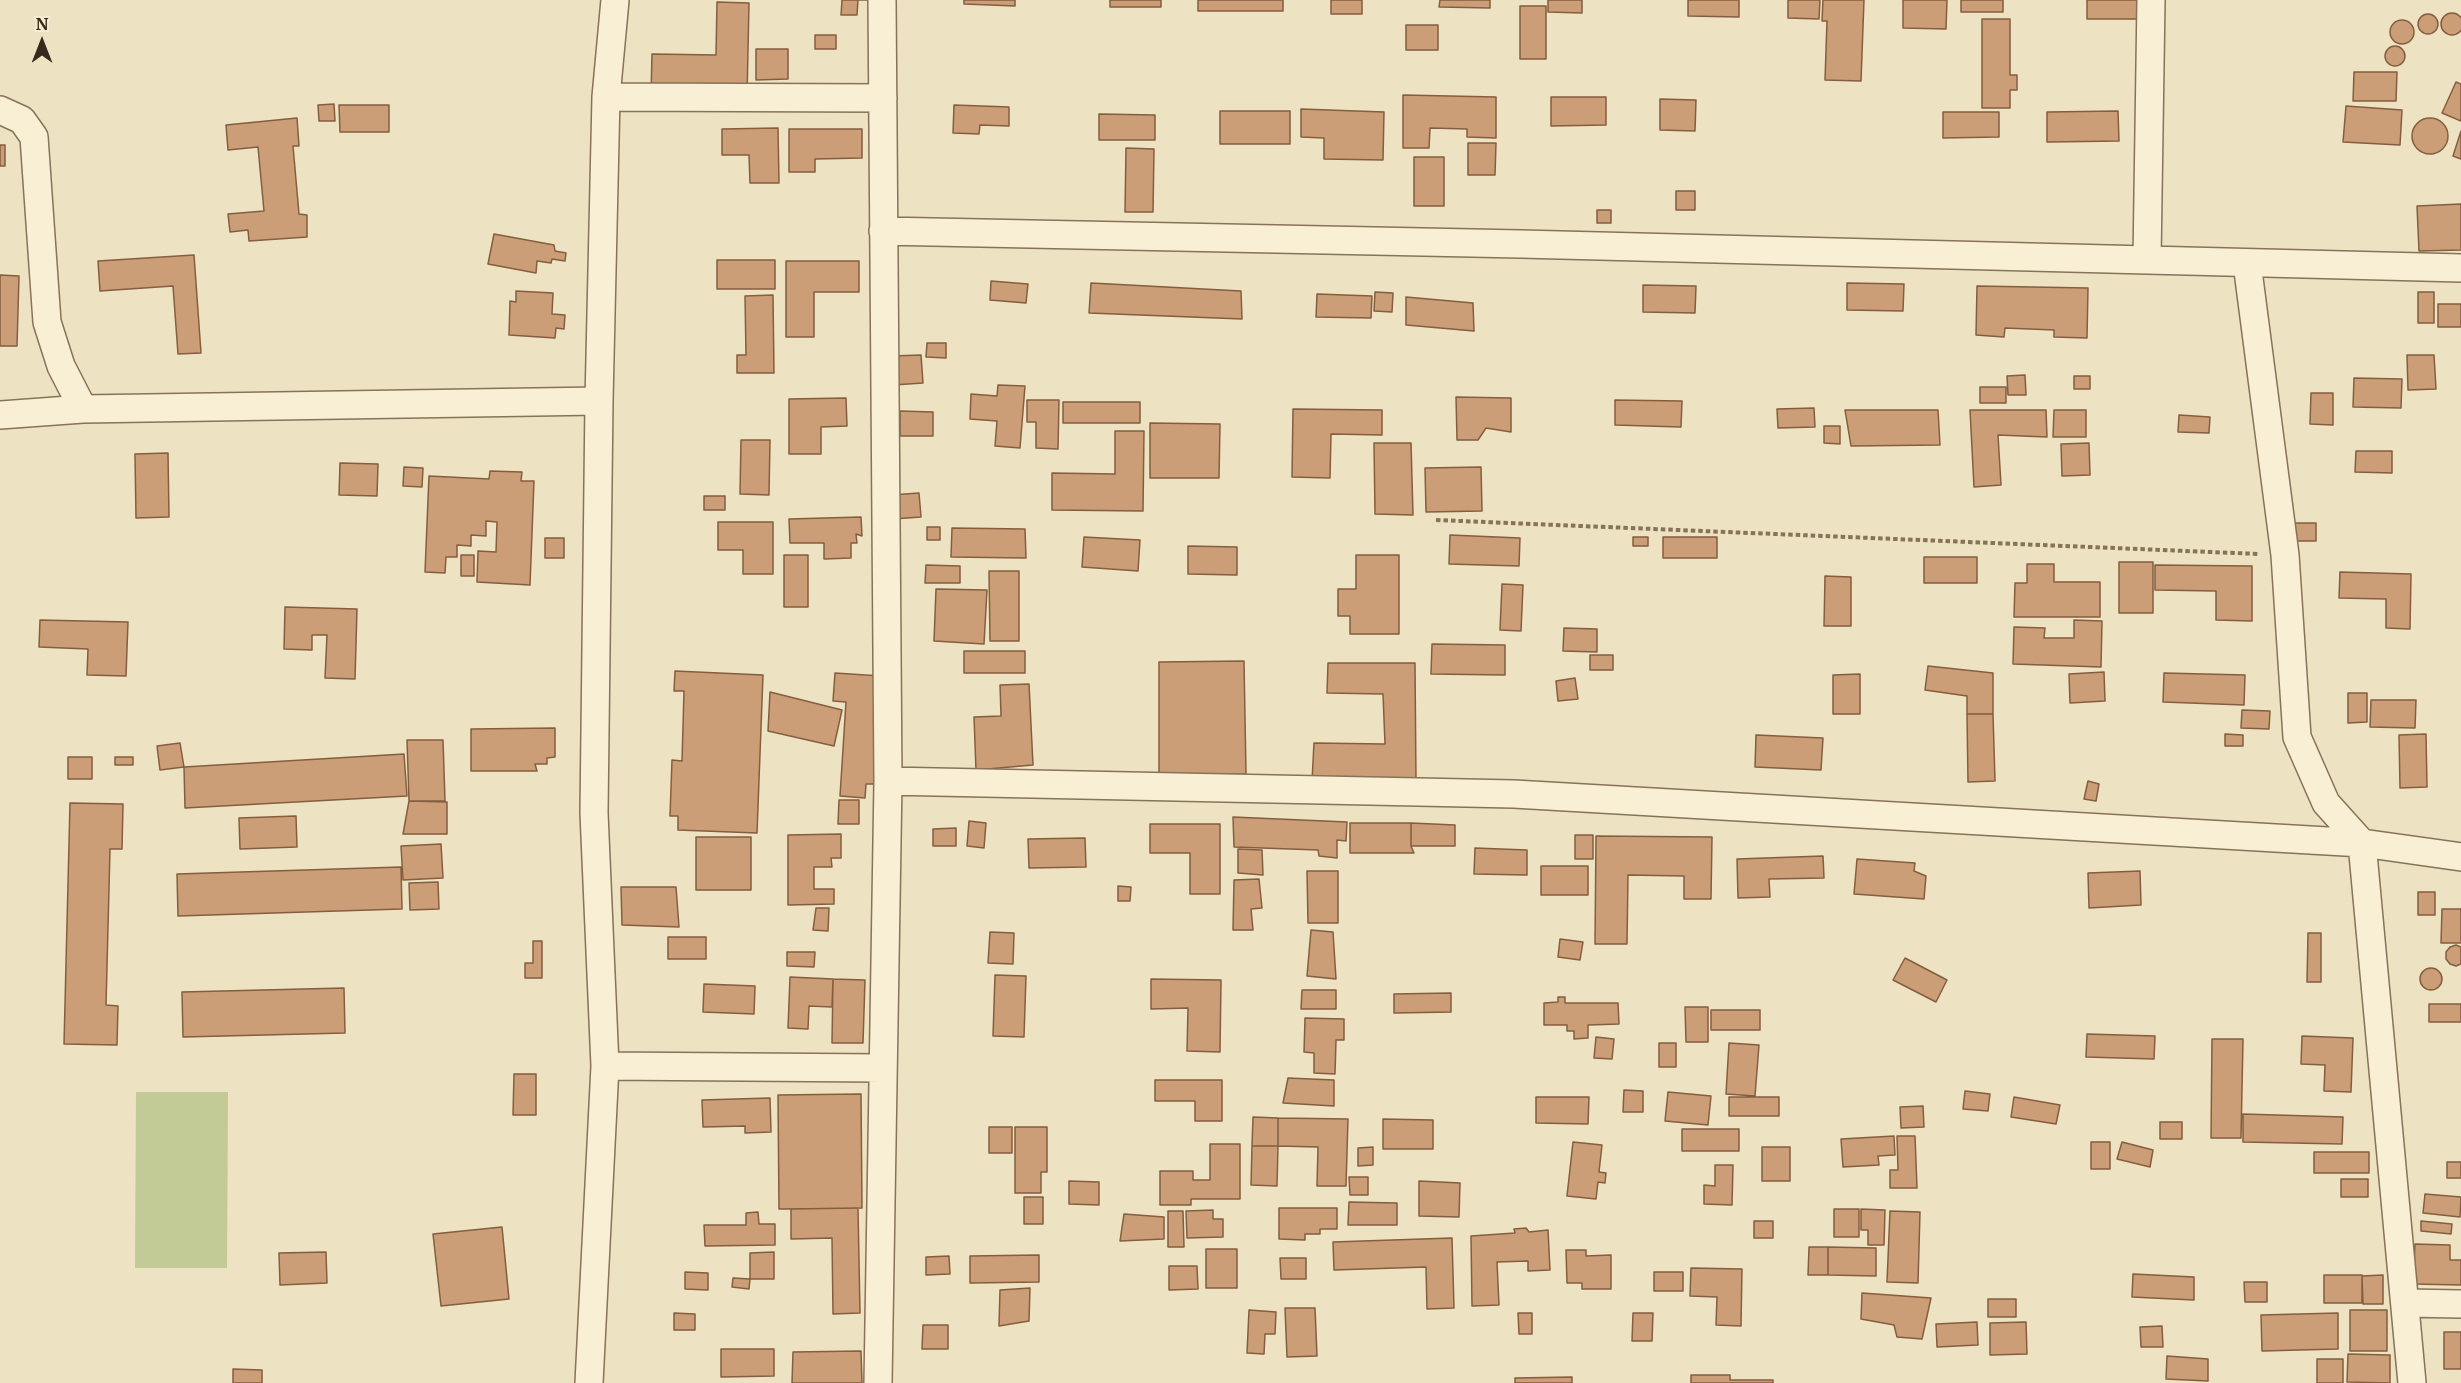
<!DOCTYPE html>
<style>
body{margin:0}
#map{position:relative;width:2461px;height:1383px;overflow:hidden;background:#ede2c1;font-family:Merriweather,serif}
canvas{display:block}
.north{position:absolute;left:12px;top:12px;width:60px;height:60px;-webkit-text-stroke:4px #f5ecd0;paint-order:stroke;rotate:0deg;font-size:16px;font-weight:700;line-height:24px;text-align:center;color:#362a1d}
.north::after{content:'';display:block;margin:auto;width:21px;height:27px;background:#362a1d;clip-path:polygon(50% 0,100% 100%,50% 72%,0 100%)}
</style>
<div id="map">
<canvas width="2461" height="1383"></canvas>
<div class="north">N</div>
</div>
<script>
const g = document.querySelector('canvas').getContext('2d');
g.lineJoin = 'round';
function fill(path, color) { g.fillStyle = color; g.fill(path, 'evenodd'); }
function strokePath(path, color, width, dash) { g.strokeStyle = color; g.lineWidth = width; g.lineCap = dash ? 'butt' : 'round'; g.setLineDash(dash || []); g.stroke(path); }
const green = new Path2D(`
 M136,1092H228L227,1268H135Z`);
const building = new Path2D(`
 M842,0H869H858L857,15H841Z
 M964,0H1015V6L964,4Z
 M1110,0H1161V7H1110Z
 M1198,0H1283V11H1198Z
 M1331,0H1362V14H1331Z
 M1440,0H1490V8L1439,7Z
 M1548,0H1582V13L1548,12Z
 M1688,0H1739V17L1688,16Z
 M1788,0H1820L1819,19L1788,18Z
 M1823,0H1864L1861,81L1825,80L1827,21H1822Z
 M1903,0H1947L1946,29L1903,28Z
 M1961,0H2003V12H1961Z
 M2087,0H2138V19H2087Z
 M717,2L749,3L747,97L651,95L652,54L716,55Z
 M1520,6H1546V59H1520Z
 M2441 24a11 11 0 1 1 22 0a11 11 0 1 1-22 0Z
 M2418 24a10 10 0 1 1 20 0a10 10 0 1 1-20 0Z
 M1982,19H2010V75H2017V90H2010V108H1982Z
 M2390 32a12 12 0 1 1 24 0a12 12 0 1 1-24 0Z
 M1406,25H1438V50H1406Z
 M815,35H836V49H815Z
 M2385 56a10 10 0 1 1 20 0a10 10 0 1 1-20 0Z
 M756,49H788V79L756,80Z
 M2354,72H2397L2396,101H2353Z
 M2456,82L2461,84V121L2442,113Z
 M1403,95L1496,97V138L1467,137V129L1430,128L1429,148H1403Z
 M1551,97H1606V125L1551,126Z
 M1660,99L1696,100L1695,131L1660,130Z
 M334,104L335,121H319L318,105Z
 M339,105H389V132H340Z
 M954,105L1009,107V126L980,125L979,134L953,133Z
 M2346,106L2402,110L2400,145L2343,142Z
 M1301,109L1384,112L1383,160L1324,159V138L1301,137Z
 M1220,111H1290V144H1220Z
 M2118,111L2119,141L2047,142V112Z
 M1943,112H1999V137L1943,138Z
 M1099,114L1155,115V140H1099Z
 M2412 136a18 18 0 1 1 36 0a18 18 0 1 1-36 0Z
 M297,118L299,146H293L299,214L307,215V237L249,241L248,230L230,232L228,214L264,211L258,147L228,150L226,125Z
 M778,128L779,183H750L749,155H722V129Z
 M789,129H862V158L815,159V172H789Z
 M2461,131V159L2453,156Z
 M1468,143H1496L1495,175H1468Z
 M0,145H5V166H0Z
 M1126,148L1154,149L1153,212H1125Z
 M1414,157H1444V206H1414Z
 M1676,191H1695V210H1676Z
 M2461,204V250L2419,251L2417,206Z
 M1597,210H1611V223H1597Z
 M494,234L554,245L555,251L566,253L565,261L552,259L551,263L537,261L536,273L488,264Z
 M194,255L201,353L178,354L173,286L100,291L98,261Z
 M717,260H775V289H717Z
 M786,261H859V292H814V337H786Z
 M0,275L19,276L17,346H0Z
 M991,281L1028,284L1026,303L990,300Z
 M1091,283L1241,291L1242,319L1089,313Z
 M1847,283L1904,284L1903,311L1847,310Z
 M1643,285L1696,286L1695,313L1643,312Z
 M1977,286L2088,288L2087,338L2054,337V330L2005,328L2004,337L1976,335Z
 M516,291L553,293L552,314L565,315L564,329L556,328L555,338L509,335L510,301L516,302Z
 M1375,292L1393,293L1392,312L1374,311Z
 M2418,292H2434V323H2418Z
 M1317,294L1372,296L1371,318L1316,317Z
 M773,295L774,373H737V355H746L745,296Z
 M1406,297L1473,303L1474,331L1406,325Z
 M2438,304H2461V327H2438Z
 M927,343H946V358L926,357Z
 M921,355L923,383L893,385L892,356Z
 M2407,355H2434L2436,389L2408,390Z
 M2025,375L2026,395H2008L2007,376Z
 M2074,376H2090V389H2074Z
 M2354,378L2402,379L2401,408L2353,407Z
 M998,385L1025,386L1020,448L995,446L997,421L970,419L971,394L997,396Z
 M1980,387H2006V403H1980Z
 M2311,393H2333V425L2310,424Z
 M1456,397L1511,398V432L1486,428L1478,440H1457Z
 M846,398L847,426L821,427V454H789V399Z
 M1027,400H1059L1058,449L1036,448V422H1027Z
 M1615,400L1682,401L1681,427L1615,425Z
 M1063,402H1140V423H1063Z
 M1814,408L1815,427L1778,428L1777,409Z
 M1293,409L1382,410V435L1331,434L1330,478L1292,477Z
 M1845,410H1938L1940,445L1851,446Z
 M1970,410H2046L2047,437L1998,435L2001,485L1974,487Z
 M2054,410H2086V437H2053Z
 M900,411L933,412V436H900Z
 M2179,415L2210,417L2209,433L2178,432Z
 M1150,423L1220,424L1219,478H1150Z
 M1824,426H1840V444L1824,443Z
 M1115,431H1144L1143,511L1052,510V473L1115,474Z
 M741,440H770L769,495L740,494Z
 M1374,443H1411L1413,515L1375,514Z
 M2089,443L2090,475L2062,476L2061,444Z
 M2356,451H2392V473L2355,472Z
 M168,453L169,517L136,518L135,454Z
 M340,463L378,464L377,496L339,495Z
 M404,467L423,468L422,487L403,486Z
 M1481,467L1482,511L1426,512L1425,468Z
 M490,471L522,472L521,481H534L530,585L477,582L478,551L496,552L497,522L486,521V536L471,535V546L457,545V557H446L445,573L425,572L429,476L489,479Z
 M919,493L921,517L893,519L891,495Z
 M704,496H725V510H704Z
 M861,517L862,536L856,534L857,543H851V558L824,559V543H790L789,519Z
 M718,522H773V574H743V550H718Z
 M2293,523H2316V541H2293Z
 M927,527H940V540H927Z
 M952,528L1025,529L1026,558L951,557Z
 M1450,535L1520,538L1519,566L1449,564Z
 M1084,537L1140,540L1138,571L1082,567Z
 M1633,537H1648V546H1633Z
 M1663,537H1717V558H1663Z
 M545,538H564V558H545Z
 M1188,546L1237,547V575L1188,574Z
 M461,555H474V576H461Z
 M784,555H808V607H784Z
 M1356,555H1399V634H1350V616H1338V589H1356Z
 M1924,557H1977V583H1924Z
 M2119,562H2153V613H2119Z
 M2027,564H2054V582H2100V617H2014L2015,583H2027Z
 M926,565L960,566V583H925Z
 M2155,565L2252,566V621L2216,620V591L2155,590Z
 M989,571H1019V641H990Z
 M2340,572L2411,574L2410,629L2386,628V599L2339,598Z
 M1825,576L1851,577V626H1824Z
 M1502,584L1523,585L1521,631L1500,630Z
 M936,589L987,590L984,644L934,641Z
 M285,607L357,609L355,679L325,678L327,635H312V650L284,649Z
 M40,620L128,622L126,676L87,675L88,649L39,647Z
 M2074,620L2102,621L2101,667L2013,664L2014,627L2045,628L2044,638H2074Z
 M1564,628L1597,629V652L1563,651Z
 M1432,644L1505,645V675L1431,674Z
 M964,651H1025V673H964Z
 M1590,655H1613V670H1590Z
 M1244,661L1246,774L1159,775V662Z
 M1328,663H1415L1416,782L1312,781L1314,743L1385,744L1383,694L1327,693Z
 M1928,666L1993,673V714H1967V696L1925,690Z
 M675,671L763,675L757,833L678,830V816H670L672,760L682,761L684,691H674Z
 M2104,672L2105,701L2070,703L2069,674Z
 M835,673L881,676L874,784H866L865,798L840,796L846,702L833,701Z
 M2164,673L2245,675L2244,705L2163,702Z
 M1860,674V714H1833V675Z
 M1575,678L1578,699L1558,701L1556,681Z
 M1029,684L1033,765L976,770L974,717L1001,716L1000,685Z
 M770,692L842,710L834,746L768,731Z
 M2348,693H2367V722L2348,723Z
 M2371,700H2416L2415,728L2370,727Z
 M2242,710L2270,711L2269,729L2241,728Z
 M1967,714H1993L1995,781L1968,782Z
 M555,728V757L547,758V764H535L537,771H471V729Z
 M2225,734L2243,735V746H2225Z
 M2426,734L2427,787L2400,788L2399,735Z
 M1756,735L1823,738L1821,770L1755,767Z
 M407,740H443L445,801H409Z
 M180,743L184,767L160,770L157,746Z
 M404,754L407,796L185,808L184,767Z
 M68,757H92V779H68Z
 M115,757H133V765H115Z
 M2088,781L2099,784L2096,801L2084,799Z
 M839,800H859V824H838Z
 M409,801L447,802V834H403Z
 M70,803L123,804L122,849H110L106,1005L118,1006L117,1045L64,1044Z
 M296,816L297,847L240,849L239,818Z
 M1233,817L1347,822L1346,841L1337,840V858L1319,856L1318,850L1234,847Z
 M969,821L986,823L984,848L967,846Z
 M1350,823H1411V846L1414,853H1350Z
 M1411,823L1455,825V846H1411Z
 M1150,824H1220V894H1190V853H1150Z
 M956,828V846H933V829Z
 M841,834V858H831L832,867H814V889H834V904L788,905V835Z
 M1575,835H1593V859H1575Z
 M1596,836L1712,837L1711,899H1684V876L1628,875L1627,944H1595Z
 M696,837H751V890H696Z
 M1085,838L1086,867L1029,868L1028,839Z
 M441,844L443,878L403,880L401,846Z
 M1475,848L1527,850V875L1474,874Z
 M1238,849L1262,850L1263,875L1238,873Z
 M1823,856L1824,878L1769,879L1770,897L1738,898L1737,859Z
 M1857,859L1915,863L1914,871L1926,876L1924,899L1854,894Z
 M1541,866H1588V895H1541Z
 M401,867L402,909L178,916L177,874Z
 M1307,871H1338V923H1308Z
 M2140,871L2141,905L2089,908L2088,873Z
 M1259,879L1262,908L1251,909L1253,930H1233L1234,880Z
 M438,882L439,909L410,910L409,883Z
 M1118,886L1131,887L1130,901H1118Z
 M621,887H676L679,927L622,925Z
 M2418,892H2435V915H2418Z
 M816,908H829L828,931L813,930Z
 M2442,909H2461V943H2441Z
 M1311,930L1333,932L1336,979L1307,976Z
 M990,932L1014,933L1013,964L988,963Z
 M2308,933H2321V982H2307Z
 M668,937H706V959H668Z
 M1560,939L1583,942L1580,960L1558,957Z
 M533,941H542V978H525V963H533Z
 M2456,945L2461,947V964L2456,966L2450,964L2446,959V952L2450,947Z
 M787,952H815L814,967L787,966Z
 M1905,958L1947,980L1936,1002L1893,980Z
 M2420 979a11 11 0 1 1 22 0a11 11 0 1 1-22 0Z
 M995,975L1026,976L1024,1037L993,1036Z
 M790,977L833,979L832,1007L809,1006L808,1029L788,1028Z
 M833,979L865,980L863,1043H832Z
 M1151,979L1221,980L1220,1052L1187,1051L1188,1008L1151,1009Z
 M704,984L755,986L754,1014L703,1012Z
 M344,988L345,1033L183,1037L182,992Z
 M1302,990H1336V1009H1301Z
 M1451,993V1012L1394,1013V994Z
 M1558,997H1565V1003H1618L1619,1024L1588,1025V1038L1574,1039V1031H1567V1025H1544V1003L1558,1002Z
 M2429,1004H2461V1022H2429Z
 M1685,1007H1708V1042H1686Z
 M1711,1010H1760V1030H1711Z
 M1305,1018L1344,1019V1040H1336L1335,1074L1314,1073V1053L1304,1052Z
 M2087,1034L2155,1036L2154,1059L2086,1057Z
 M2302,1036L2353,1038L2351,1092L2324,1091L2325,1065L2301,1064Z
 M1596,1037L1614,1039L1612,1059L1594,1058Z
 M2212,1039H2243L2241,1138H2211Z
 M1659,1043H1676V1067H1659Z
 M1729,1043L1759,1045L1755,1096L1726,1094Z
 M514,1074H536V1115H513Z
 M1288,1078L1334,1080V1106L1283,1103Z
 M1155,1080H1222V1121H1195V1101H1155Z
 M1624,1090L1643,1091V1112H1623Z
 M1965,1091L1990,1094L1988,1111L1963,1109Z
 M1668,1092L1711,1096L1708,1125L1665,1121Z
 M861,1094L862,1208L779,1209L778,1095Z
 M1536,1097H1589L1588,1124L1536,1123Z
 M1729,1097H1779V1116H1729Z
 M2014,1097L2060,1105L2056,1124L2011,1117Z
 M770,1098L771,1132L745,1133V1126L703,1127L702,1100Z
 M1923,1106L1924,1127L1901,1128L1900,1107Z
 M2243,1114L2343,1117L2342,1144L2243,1142Z
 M1253,1117L1278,1118V1146H1252Z
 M1278,1118L1348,1119L1346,1186H1317L1318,1147L1278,1146Z
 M1383,1119L1433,1120V1149H1383Z
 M2160,1122H2182V1139H2160Z
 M989,1127H1012V1153H989Z
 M1015,1127H1047V1172H1041V1193H1015Z
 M1682,1129H1739V1151H1682Z
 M1894,1136L1895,1155L1878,1156L1879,1165L1843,1167L1841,1139Z
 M1897,1136H1915L1917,1188H1890V1170H1898Z
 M1573,1142L1602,1145L1599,1172L1606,1173L1605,1183L1598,1182L1596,1199L1567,1196Z
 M2091,1142H2110V1169H2091Z
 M2122,1142L2153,1150L2150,1167L2117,1159Z
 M1210,1144H1240V1199H1191V1205H1160V1171H1193V1180H1210Z
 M1252,1146H1278L1277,1186L1251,1185Z
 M1373,1147V1165L1358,1166V1148Z
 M1762,1147H1790V1181H1762Z
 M2314,1152H2369V1173H2314Z
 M2447,1162H2461V1178H2447Z
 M1715,1165H1733L1732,1205L1704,1204V1185L1715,1186Z
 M1349,1177H1368V1195H1350Z
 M2341,1179H2368V1197H2341Z
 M1069,1181L1099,1182V1205L1069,1204Z
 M1419,1181L1460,1183L1459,1217L1419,1216Z
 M2425,1194L2461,1197L2460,1217L2423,1213Z
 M1024,1197H1043V1224H1024Z
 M1349,1202L1397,1203V1225H1348Z
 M858,1208L860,1313L833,1314L832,1238L791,1239V1209Z
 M1279,1208H1337V1229H1320V1234H1305V1240L1279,1239Z
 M1834,1209H1859V1237H1834Z
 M1861,1209L1885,1210L1884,1245H1868V1230H1861Z
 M1213,1210V1219H1223V1237L1187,1238L1186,1211Z
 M1168,1211H1183L1184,1247H1168Z
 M1890,1211L1920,1212L1918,1283L1887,1282Z
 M758,1212L759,1224H775V1245L705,1246L704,1225H746V1213Z
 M1124,1214L1164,1217V1239L1120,1241Z
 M1754,1221H1773V1238H1754Z
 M2421,1221L2452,1224L2451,1234L2421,1231Z
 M502,1227L509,1299L441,1306L433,1234Z
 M1526,1228L1529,1232L1548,1230L1550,1270L1528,1271V1261L1497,1262L1499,1305L1472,1306L1471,1236L1515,1233L1514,1229Z
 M1452,1238L1454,1308L1427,1309L1426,1267L1334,1270L1333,1242Z
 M2415,1244L2450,1245V1260H2461V1285L2413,1284Z
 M1809,1247H1828V1275H1808Z
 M1828,1247L1876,1248V1276L1828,1275Z
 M1206,1249H1237V1288H1206Z
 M1566,1250H1586V1256L1611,1255V1289H1582V1283H1567Z
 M326,1252L327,1283L280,1285L279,1253Z
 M774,1252V1279H750V1253Z
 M1039,1255V1282L970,1283V1256Z
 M949,1256L950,1274L926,1275V1257Z
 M1280,1258H1306V1279H1281Z
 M1169,1266H1197L1198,1289L1169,1290Z
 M1691,1268L1742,1269L1741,1326L1716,1325L1717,1297L1690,1296Z
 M685,1272L708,1273V1290L685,1289Z
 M1654,1272H1683V1291H1654Z
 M2133,1274L2194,1277V1300L2132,1297Z
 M2324,1275H2362V1303H2324Z
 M2383,1275V1304H2363L2362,1276Z
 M733,1278L750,1279L749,1289L732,1287Z
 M2244,1282H2267V1302H2245Z
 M1030,1288L1029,1321L999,1326L1000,1290Z
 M1862,1293L1931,1298L1922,1339L1897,1337L1894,1325L1861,1319Z
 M1988,1299H2016V1317H1988Z
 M1285,1308H1315L1317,1356L1287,1357Z
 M1249,1310L1276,1312L1275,1334H1265L1264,1354L1247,1353Z
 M2350,1310H2387V1351H2350Z
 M674,1313L695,1314V1330H674Z
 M1518,1313H1532V1334H1519Z
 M1633,1313H1653L1652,1341H1632Z
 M2338,1313V1349L2262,1351L2261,1315Z
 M1977,1322L1978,1345L1937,1347L1936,1324Z
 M2026,1322L2027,1354L1990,1355V1323Z
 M923,1325H948V1349H922Z
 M2162,1326L2163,1347H2141L2140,1327Z
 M2444,1332H2461V1369H2444Z
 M721,1349H774V1376L721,1377Z
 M861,1351L862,1383H792L793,1352Z
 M2348,1354L2390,1355V1383L2347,1382Z
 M2167,1356L2208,1359V1381L2166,1379Z
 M2317,1359H2343V1383H2317Z
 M233,1369L262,1370V1383H233Z
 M1691,1375H1730V1380H1773V1383H1691Z
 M1572,1377V1383H1515V1378Z`);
const path = new Path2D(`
 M1436,520L2259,554`);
const street = new Path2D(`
 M606,97L883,98
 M0,110L22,120L34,137L47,322L61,366L83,409
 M883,231L1521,244L2461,268
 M2147,260L2151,0
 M2247,263L2285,555L2297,737L2326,803L2362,843L2412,1383
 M0,415L83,409L599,401
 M888,781L1514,794L2362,843L2461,857
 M605,1066L882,1068
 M2406,1303L2461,1304
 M589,1383L605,1066L594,813L599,401L606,97L615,0
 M878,1383L888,781L882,0`);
fill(green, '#c2cb95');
fill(building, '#cb9e77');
strokePath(building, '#855e3f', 1.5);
strokePath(street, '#867359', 30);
strokePath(path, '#867359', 4, [4.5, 3]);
strokePath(street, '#f8efd4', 27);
</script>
